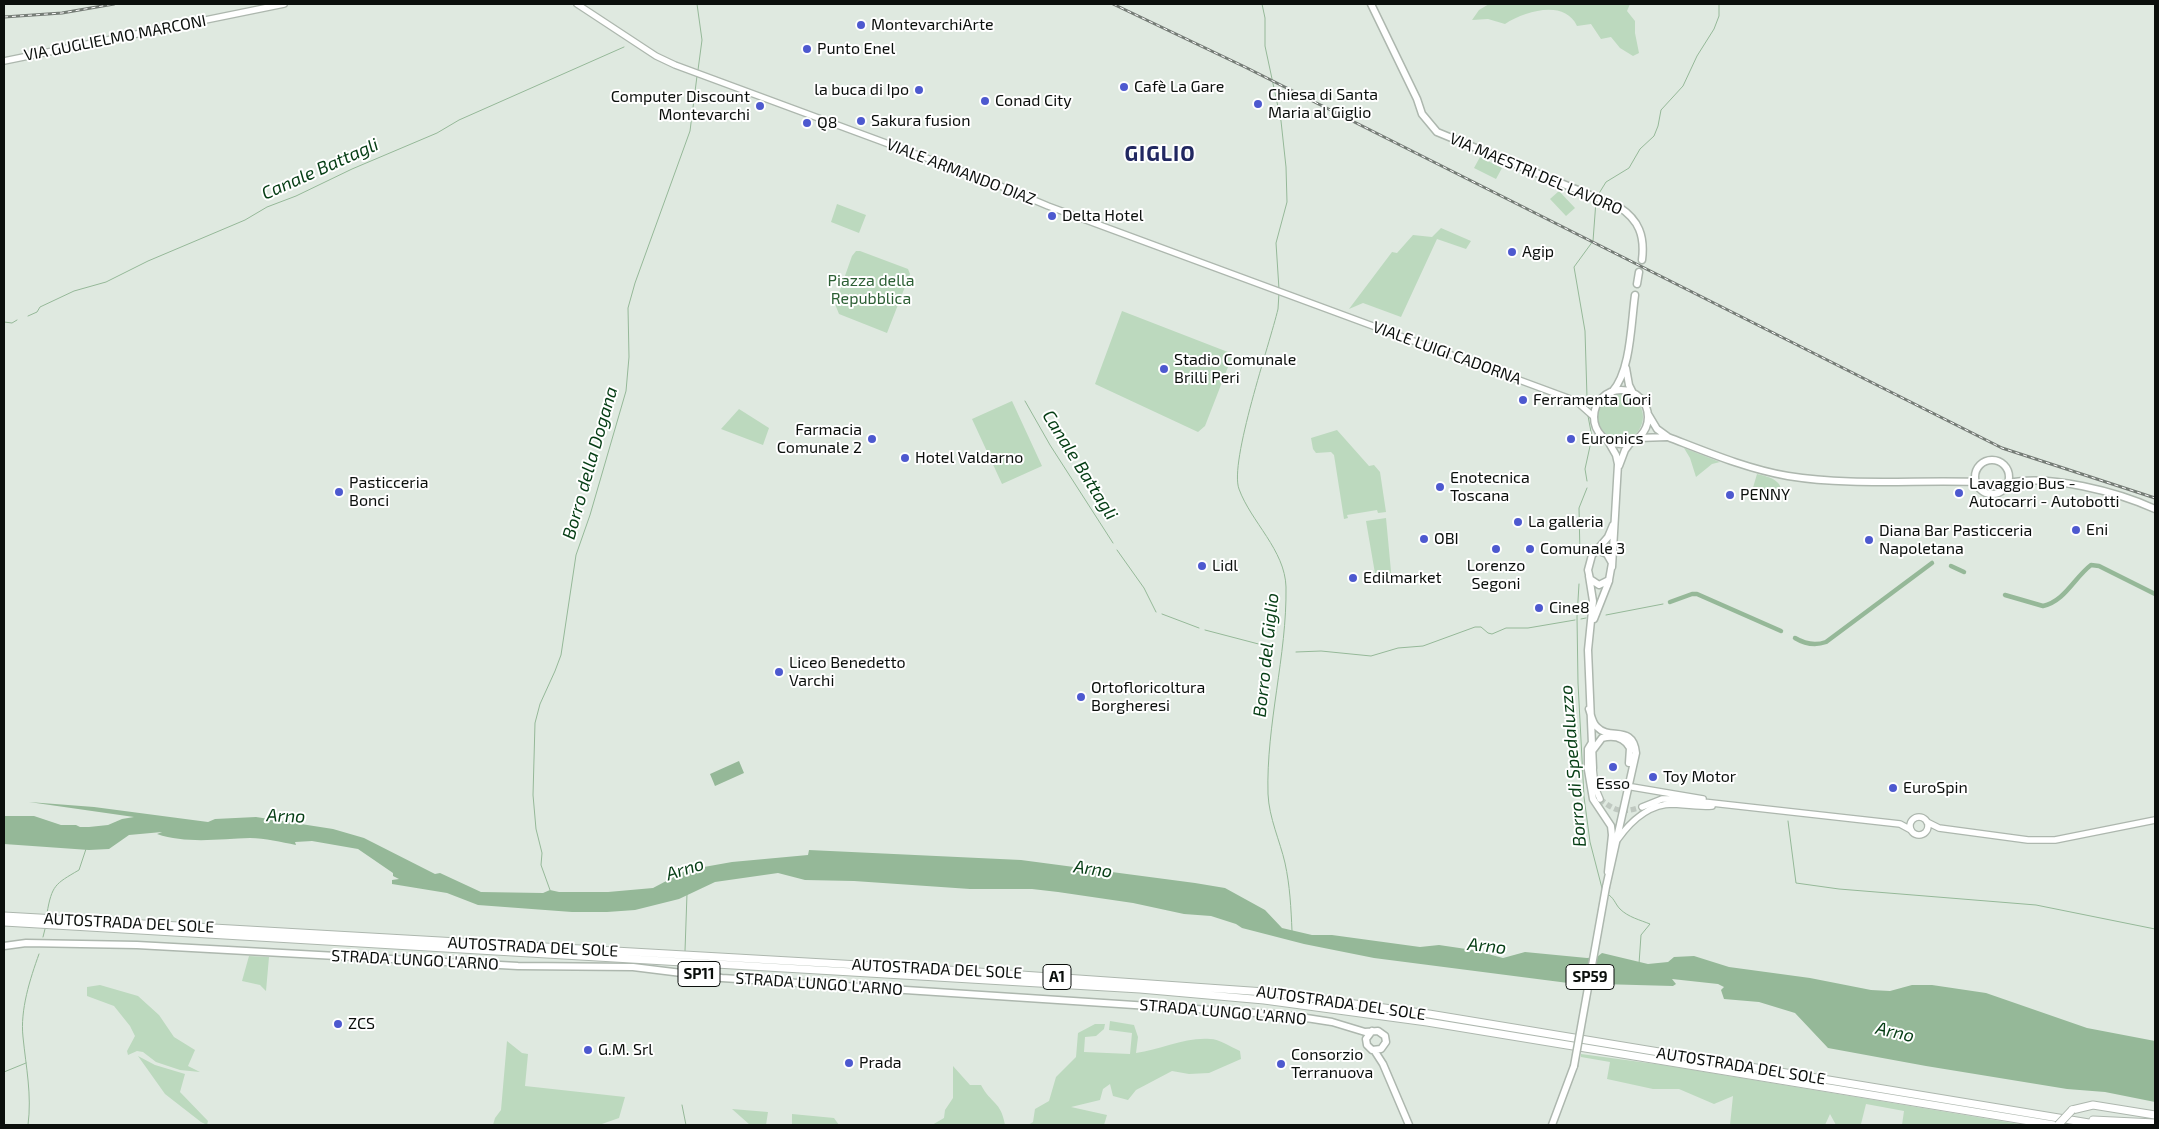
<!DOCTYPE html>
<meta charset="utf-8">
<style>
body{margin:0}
#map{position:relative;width:2159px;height:1129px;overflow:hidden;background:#dfe9e0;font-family:"Exo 2",sans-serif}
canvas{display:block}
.frame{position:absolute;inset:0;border:5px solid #0b0f0c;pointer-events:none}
</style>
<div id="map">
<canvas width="2159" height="1129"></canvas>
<div class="frame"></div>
</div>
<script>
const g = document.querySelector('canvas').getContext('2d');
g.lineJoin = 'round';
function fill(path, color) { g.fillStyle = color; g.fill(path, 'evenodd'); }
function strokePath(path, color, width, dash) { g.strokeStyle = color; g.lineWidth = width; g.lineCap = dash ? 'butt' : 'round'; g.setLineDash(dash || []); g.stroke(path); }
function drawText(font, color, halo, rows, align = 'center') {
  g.font = font + ' "Exo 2",sans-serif'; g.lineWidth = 4; g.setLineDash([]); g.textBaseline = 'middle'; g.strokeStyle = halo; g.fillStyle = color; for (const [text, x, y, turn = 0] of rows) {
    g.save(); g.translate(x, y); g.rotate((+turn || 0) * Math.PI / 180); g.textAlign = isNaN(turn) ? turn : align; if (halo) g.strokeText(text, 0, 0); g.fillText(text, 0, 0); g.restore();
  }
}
const green = new Path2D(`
 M1489,4H1630L1627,11L1635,21V33L1639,53L1633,56L1620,48L1611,37L1601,39L1591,24L1577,26C1565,0 1527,10 1505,24L1488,19L1472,20L1479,10Z
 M1480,157L1502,168L1496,179L1474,168Z
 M1559,191L1575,208L1566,216L1550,199Z
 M837,204L866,215L859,233L831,222Z
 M1441,228L1471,241L1466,249L1437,239L1401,317L1363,303L1349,309L1392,252L1397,253L1413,235L1432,237Z
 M856,251H860L908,269L910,274L887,333L839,314L835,304L852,256Z
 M1122,311L1233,354L1205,426L1198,432L1095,384Z
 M1597 417a23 23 0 1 1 46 0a23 23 0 1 1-46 0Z
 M1012,401L1042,466L1002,484L972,419Z
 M739,409L769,428L763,445L721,429Z
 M1337,430L1369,466L1374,465L1380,472L1386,512L1378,513L1377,510L1347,515L1348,518L1344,519L1334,455L1331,452L1316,453L1313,449L1311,438Z
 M1684,448L1720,462L1712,464L1696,477L1690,458Z
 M1757,474C1768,477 1779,478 1782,491H1752Z
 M1386,518L1392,582L1377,585L1366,521Z
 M249,956L269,957L266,991L260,985L242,981Z
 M100,985L138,996L159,1015L174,1037L195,1050L188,1066L200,1072L180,1070L156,1062L143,1052L137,1051L128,1055L127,1051L135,1036L130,1026L114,1006L87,996V987Z
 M1110,1021L1134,1025L1138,1037L1136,1053C1160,1050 1185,1037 1210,1039C1219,1039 1231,1047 1240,1051L1241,1059L1209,1073L1189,1074L1172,1071L1136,1090L1128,1100L1113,1096L1110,1084L1103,1089L1100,1100L1071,1107L1107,1115L1104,1125H1028L1033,1122L1035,1109L1049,1101L1056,1077L1076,1057L1078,1033L1095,1024H1105L1104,1029L1096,1036L1085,1037L1084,1052L1130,1054L1132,1033L1109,1030Z
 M507,1041L522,1053L528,1054L525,1086L625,1097L619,1118L599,1125H493L495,1118L501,1110Z
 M1581,1054L1663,1065L2025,1125H1902L1904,1111L1866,1104L1861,1124L1836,1125L1830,1114L1825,1125H1730L1733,1096L1714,1104L1679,1089H1653L1607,1079L1610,1062L1581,1057Z
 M138,1056L155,1065L185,1074L180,1092L208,1121L207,1125L201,1122L165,1094Z
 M953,1066L970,1085H981C991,1104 1001,1101 1005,1125H932L944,1118L945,1110L953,1098Z
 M732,1109L768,1112L766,1125H750Z
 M792,1114L834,1118L839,1125H792Z`);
const water = new Path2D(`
 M739,761L744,773L715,786L710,774Z
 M29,802L94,807L208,822L215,819L256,817L333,829L364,838L435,874L440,873L481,892L543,893L550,890L559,892H608L653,888L687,870L732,862L808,855L809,850L1021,860L1195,883L1225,888L1265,910L1282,928L1312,935H1332L1420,947L1439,945L1473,950L1503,958L1525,952L1587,958L1597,957L1602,953L1648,964L1668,962L1674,957L1694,956L1729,967L1810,978L1871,990L1890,991L1912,985H1932L1986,993L2087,1028L2155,1041V1102L2105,1092L2067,1089L1926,1066L1828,1048L1795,1013L1759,1002L1724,999L1721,990L1724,987L1718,984L1672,979L1676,984L1673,986L1600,984C1592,991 1583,989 1576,984L1374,958L1304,944L1242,928L1236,924L1211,916L1184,914L1133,903L1058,892L1032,889H970L854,881L805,880L778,873L715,882L679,899L635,910L607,912H572L478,905L447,893L392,884V880L399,879L393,876V873L358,849L312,841L295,842L296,845C281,842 265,838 250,838C220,839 186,844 157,834L162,832L129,835L109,849L89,850L4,844V816H34L61,825H76L80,827H89L108,825L122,819L134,817Z`);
const stream = new Path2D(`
 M697,4L702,40L698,70
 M1262,4L1265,18V46L1281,121L1286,167L1287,202L1276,243L1279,289
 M1598,195L1606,182L1629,168L1640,149L1654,136L1658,126L1661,110L1683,86L1697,56L1714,29L1719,16V4
 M1279,293L1278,309C1270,343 1229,462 1239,489C1251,522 1285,550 1286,587C1287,656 1266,724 1268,794C1269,818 1280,841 1285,863C1290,886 1291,908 1292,931
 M28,316L37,312L40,307L74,291L106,282L148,261L245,220L267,207L296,196L352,169L437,133L459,120L624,47
 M4,322L12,323L17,320
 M1587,397L1585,331L1574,267L1593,241L1596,201
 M1025,401L1050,445L1113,543
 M1587,481L1585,469L1592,437L1588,416
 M1117,550L1144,588L1156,612
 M1580,555L1579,508L1587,488
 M1579,584L1577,617L1578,683L1584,797L1590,842L1603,892
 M1162,614L1199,628
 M1606,615L1663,604
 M1581,619L1586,618
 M1205,630L1270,647
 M1296,652L1321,651L1371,656L1398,648L1423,646L1475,627H1481L1488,633L1492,634L1506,628H1528L1575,620
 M1788,821L1796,883L1839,889L2036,905L2155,929
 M550,890L541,865L542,853L536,829L533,795L535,723L540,704L555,671L561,655L576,555L590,515L626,391L629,357L628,308L635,283L690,131L697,76
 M1607,894C1614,897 1615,904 1620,909C1628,917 1640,920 1650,924L1641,935L1639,964
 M47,913C52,885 55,884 79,870L86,849
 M43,937L45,929
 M685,951L687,894
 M4,1072L26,1063
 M682,1105L686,1125
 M28,1125C32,1095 26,1067 23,1037C20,1010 30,979 39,954`);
const canal = new Path2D(`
 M1951,566L1964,572
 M2005,595L2043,606C2065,601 2074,578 2091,565L2099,566L2155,594
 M1670,602L1692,594H1697L1781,631
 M1795,638C1805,644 1815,646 1826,642L1932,563`);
const secondaryTunnel = new Path2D(`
 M1600,799C1616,812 1622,813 1642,807`);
const secondary = new Path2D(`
 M577,4L656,56L675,65L986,180L1048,206L1576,401L1594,417
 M4,61L284,4
 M1576,401L1602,399
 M1593,768L1595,787L1600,799
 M1632,787L1703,799
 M1642,807L1662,799H1676L1900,824L1911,830
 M1910 826a9 9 0 1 1 18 0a9 9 0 1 1-18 0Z
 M1927,822L1939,828L2028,840H2055L2155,820
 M1618,839C1630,822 1649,804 1673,804C1686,805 1699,807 1712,806`);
const primary = new Path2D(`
 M1371,4L1417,99L1422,114L1437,132L1619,207C1639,220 1645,236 1642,260
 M1637,284L1639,272
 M1626,368L1629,385L1633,393
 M1594 417a27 27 0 1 1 54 0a27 27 0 1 1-54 0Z
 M1612,392C1631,371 1631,323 1635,295
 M1648,414L1657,429L1668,437C1707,452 1747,469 1788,476C1850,486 1913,480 1976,482
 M1638,438L1667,437
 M1608,441L1616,455L1618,464L1612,567
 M1975 477a17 17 0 1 1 34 0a17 17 0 1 1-34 0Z
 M1619,466L1625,450L1631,442
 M2009,483C2049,474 2118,492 2155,509
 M1597,550L1607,554L1612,563L1609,580L1599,585L1590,579L1588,570L1592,555Z
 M1596,551L1608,537L1613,525
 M1589,576L1593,601L1588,650L1593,768
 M1594,619L1609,581
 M1589,709C1591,714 1592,723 1597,727C1610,741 1633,724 1636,753L1606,887
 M1591,744L1588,749V770L1593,799L1611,826L1612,835L1608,872
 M1593,750L1602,738C1614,735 1624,737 1630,748L1629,763
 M4,946L26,943L137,945L518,966L633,967L722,978L1287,1015L1332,1022L1365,1032L1378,1031L1385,1036L1386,1042L1381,1049L1372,1050L1367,1045L1366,1039L1372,1031
 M1374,1050L1383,1064L1409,1125
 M1552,1125L1574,1066`);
const highway = new Path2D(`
 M4,916L964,971L1265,992L1429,1014L2101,1125
 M4,922L1140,989L1264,1000L1427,1022L2054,1125
 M2072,1110L2093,1105L2155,1115
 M2093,1120L2155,1123`);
const rail = new Path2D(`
 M1113,4L1245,67L2002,448L2155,498
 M4,17L62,13L114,4`);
const primaryBridge = new Path2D(`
 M1574,1066L1606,887`);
const highwayBridge = new Path2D(`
 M2058,1125L2072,1110`);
const markers = [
 [861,25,5,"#4d59cf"],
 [807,49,5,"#4d59cf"],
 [1124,87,5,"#4d59cf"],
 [919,90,5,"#4d59cf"],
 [985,101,5,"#4d59cf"],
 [1258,104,5,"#4d59cf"],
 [760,106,5,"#4d59cf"],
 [861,121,5,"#4d59cf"],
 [807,123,5,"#4d59cf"],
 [1052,216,5,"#4d59cf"],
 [1512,252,5,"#4d59cf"],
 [1164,369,5,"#4d59cf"],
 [1523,400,5,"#4d59cf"],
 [872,439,5,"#4d59cf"],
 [1571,439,5,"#4d59cf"],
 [905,458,5,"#4d59cf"],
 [1440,487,5,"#4d59cf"],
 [339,492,5,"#4d59cf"],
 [1959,493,5,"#4d59cf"],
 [1730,495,5,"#4d59cf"],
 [1518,522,5,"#4d59cf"],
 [2076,530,5,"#4d59cf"],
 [1424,539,5,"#4d59cf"],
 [1869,540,5,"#4d59cf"],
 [1496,549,5,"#4d59cf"],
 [1530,549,5,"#4d59cf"],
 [1202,566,5,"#4d59cf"],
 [1353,578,5,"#4d59cf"],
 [1539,608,5,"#4d59cf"],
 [779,672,5,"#4d59cf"],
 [1081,697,5,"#4d59cf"],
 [1613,767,5,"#4d59cf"],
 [1653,777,5,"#4d59cf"],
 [1893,788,5,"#4d59cf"],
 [338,1024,5,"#4d59cf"],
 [588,1050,5,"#4d59cf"],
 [849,1063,5,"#4d59cf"],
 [1281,1064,5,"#4d59cf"]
];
const shields = [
 [699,974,42],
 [1057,977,28],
 [1590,977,48]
];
const shieldNames = [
 ["SP11",699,974],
 ["A1",1057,977],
 ["SP59",1590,977]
];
const poiNames = [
 ["MontevarchiArte",871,25],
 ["Punto Enel",817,49],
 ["Cafè La Gare",1134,87],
 ["la buca di Ipo",909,90,"right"],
 ["Chiesa di Santa",1268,95],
 ["Maria al Giglio",1268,113],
 ["Computer Discount",750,97,"right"],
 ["Montevarchi",750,115,"right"],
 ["Conad City",995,101],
 ["Sakura fusion",871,121],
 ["Q8",817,123],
 ["Delta Hotel",1062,216],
 ["Agip",1522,252],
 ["Stadio Comunale",1174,360],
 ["Brilli Peri",1174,378],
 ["Ferramenta Gori",1533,400],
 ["Farmacia",862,430,"right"],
 ["Comunale 2",862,448,"right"],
 ["Euronics",1581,439],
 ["Hotel Valdarno",915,458],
 ["Enotecnica",1450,478],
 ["Toscana",1450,496],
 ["Pasticceria",349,483],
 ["Bonci",349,501],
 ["Lavaggio Bus -",1969,484],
 ["Autocarri - Autobotti",1969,502],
 ["PENNY",1740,495],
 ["La galleria",1528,522],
 ["Eni",2086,530],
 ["Diana Bar Pasticceria",1879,531],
 ["Napoletana",1879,549],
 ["OBI",1434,539],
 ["Comunale 3",1540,549],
 ["Lidl",1212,566],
 ["Lorenzo",1496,566,"center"],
 ["Segoni",1496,584,"center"],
 ["Edilmarket",1363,578],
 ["Cine8",1549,608],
 ["Liceo Benedetto",789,663],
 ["Varchi",789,681],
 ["Ortofloricoltura",1091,688],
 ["Borgheresi",1091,706],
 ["Toy Motor",1663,777],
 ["Esso",1613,784,"center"],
 ["EuroSpin",1903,788],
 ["ZCS",348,1024],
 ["G.M. Srl",598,1050],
 ["Consorzio",1291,1055],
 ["Terranuova",1291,1073],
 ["Prada",859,1063]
];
const streetNames = [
 ["VIA GUGLIELMO MARCONI",115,38,-11],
 ["VIALE ARMANDO DIAZ",961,172,21],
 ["VIA MAESTRI DEL LAVORO",1536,174,23],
 ["VIALE LUIGI CADORNA",1447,353,20],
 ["AUTOSTRADA DEL SOLE",129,923,3],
 ["AUTOSTRADA DEL SOLE",533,947,3],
 ["STRADA LUNGO L'ARNO",415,960,3],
 ["AUTOSTRADA DEL SOLE",937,969,3],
 ["STRADA LUNGO L'ARNO",819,984,4],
 ["AUTOSTRADA DEL SOLE",1341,1003,8],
 ["STRADA LUNGO L'ARNO",1223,1012,5],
 ["AUTOSTRADA DEL SOLE",1741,1066,9]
];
const parkNames = [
 ["Piazza della",871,281],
 ["Repubblica",871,299]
];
const waterNames = [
 ["Canale Battagli",320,169,-24],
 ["Borro della Dogana",590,463,-74],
 ["Canale Battagli",1080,465,58],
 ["Borro del Giglio",1266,655,-84],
 ["Borro di Spedaluzzo",1573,766,-95],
 ["Arno",286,816,2],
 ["Arno",685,869,-17],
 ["Arno",1093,869,8],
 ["Arno",1487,946,6],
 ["Arno",1895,1032,13]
];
const districtNames = [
 ["GIGLIO",1160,154]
];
fill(green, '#bcd9be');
fill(water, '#95b898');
strokePath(stream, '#95b898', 1);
strokePath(canal, '#95b898', 4.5);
strokePath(secondaryTunnel, '#bfc8c0', 5.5, [5.5, 3]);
strokePath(secondary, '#adb7ae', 8);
strokePath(primary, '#adb7ae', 9);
strokePath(highway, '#adb7ae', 9);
strokePath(secondary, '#fff', 5.5);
strokePath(primary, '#fff', 6);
strokePath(highway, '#fff', 7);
strokePath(rail, '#757c76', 3);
strokePath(rail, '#fff', 1, [4]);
strokePath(primaryBridge, '#adb7ae', 9, []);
strokePath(highwayBridge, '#adb7ae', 9, []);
strokePath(primaryBridge, '#fff', 6);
strokePath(highwayBridge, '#fff', 7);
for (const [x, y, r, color] of markers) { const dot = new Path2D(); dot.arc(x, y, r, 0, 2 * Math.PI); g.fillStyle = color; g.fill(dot); strokePath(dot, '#fff', 2); }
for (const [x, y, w] of shields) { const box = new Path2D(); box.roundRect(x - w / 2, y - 12.5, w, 25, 4); g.fillStyle = '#fff'; g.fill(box); strokePath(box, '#0b0f0c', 1); }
drawText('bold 15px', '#0b0f0c', null, shieldNames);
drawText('16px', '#0b0f0c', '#fff', poiNames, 'left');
drawText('16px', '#0b0f0c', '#fff', streetNames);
drawText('16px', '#2c5f34', '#fff', parkNames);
drawText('italic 18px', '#053d14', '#fff', waterNames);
g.letterSpacing = '1px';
drawText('bold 21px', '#212861', '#fff', districtNames);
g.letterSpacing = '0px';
</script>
